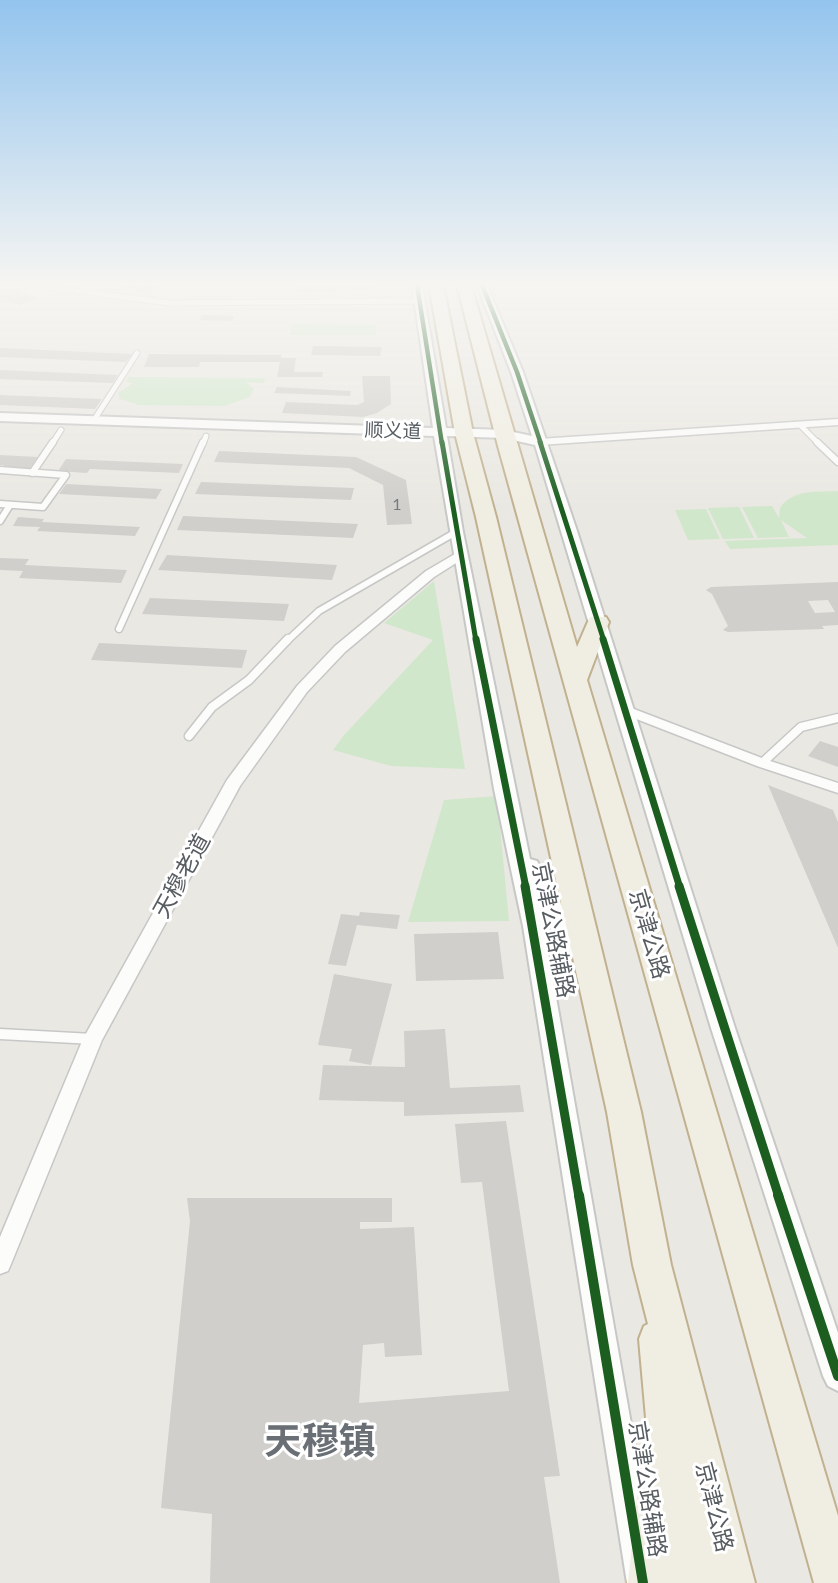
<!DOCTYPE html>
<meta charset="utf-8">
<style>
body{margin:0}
canvas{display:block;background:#eae8e2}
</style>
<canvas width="838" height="1583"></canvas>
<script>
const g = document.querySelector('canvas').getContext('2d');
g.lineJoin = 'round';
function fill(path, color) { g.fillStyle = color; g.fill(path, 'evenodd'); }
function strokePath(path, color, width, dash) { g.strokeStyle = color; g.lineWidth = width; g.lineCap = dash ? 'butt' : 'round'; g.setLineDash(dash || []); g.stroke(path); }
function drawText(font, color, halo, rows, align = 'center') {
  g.font = font + ' Lato,"Noto Sans SC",sans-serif'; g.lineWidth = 6; g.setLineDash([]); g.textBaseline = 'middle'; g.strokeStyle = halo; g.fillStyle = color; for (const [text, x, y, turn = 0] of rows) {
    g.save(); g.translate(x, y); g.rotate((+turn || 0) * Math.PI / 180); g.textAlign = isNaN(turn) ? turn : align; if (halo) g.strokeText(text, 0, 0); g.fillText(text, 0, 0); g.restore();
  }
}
const green = new Path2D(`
 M292,324L376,325V335H290Z
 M128,377L265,378L264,383L246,382L254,389L250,397L224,406L139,405L120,399L118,393L133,383L126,382Z
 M838,491V545L730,549L725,541L807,538L781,520L789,537L758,538L742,507L772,506L779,518L780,508C792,489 818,492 838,491Z
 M739,507L754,538L723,539L708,508Z
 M706,509L720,539L688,540L675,510Z
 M434,581L465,769L391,766L333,750L345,734L433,640L384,623Z
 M497,796L509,921L408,922L444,800Z`);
const building = new Path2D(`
 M154,285L165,288L148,294L120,286Z
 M301,285H378V290L300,292Z
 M11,289L39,298L20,305L0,298V293Z
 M202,315L234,316L232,321L200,320Z
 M313,346L382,347L380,356L311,355Z
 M0,348L132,354L126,362L0,357Z
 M149,354L281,355V358H296L294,372H323L322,377H277L280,362H200L199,367H144Z
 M0,370L118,375L113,383L0,379Z
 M362,376H390L391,404L377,413L363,417L282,413L286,402L357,405L364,402Z
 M277,387L351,391L350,396L274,393Z
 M0,395L102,399L95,409L0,405Z
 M219,451L356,457L406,480L412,524L387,525L383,485L349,468L214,462Z
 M0,455L38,457L29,469L2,468L4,465H0Z
 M66,459L183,464L179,473L90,469L87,473L58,471Z
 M201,482L354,488L351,500L195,494Z
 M66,484L162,489L156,499L59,494Z
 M183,516L358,524L353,538L177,530Z
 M18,517L44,519L42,522L140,527L135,536L37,531L40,527L13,526Z
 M167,555L337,565L332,580L158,570Z
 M0,558L29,559L25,565L127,570L121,583L19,578L23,571L0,570Z
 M838,582V625L822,626L824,629L728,632L723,630L728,626L712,594L706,590L711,587ZM828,600L835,612L815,613L808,601Z
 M150,598L289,604L284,621L142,614Z
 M99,643L247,650L242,668L91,660Z
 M820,741L838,747V767L808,756Z
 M768,785L833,810L838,822V948Z
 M360,912L400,915L397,929L357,925L346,966L328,964L341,914L359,916Z
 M498,932L504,979L416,981L414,934Z
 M334,974L392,984L371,1065L349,1061L352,1049L318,1045Z
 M445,1029L450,1088L520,1085L524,1112L404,1116V1102L319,1100L323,1065L405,1067L404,1031Z
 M506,1121L560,1476L544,1477L560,1583H210L212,1514L161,1508L190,1221L187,1198H392V1222H360V1229L414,1227L422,1355L385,1357L384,1343L363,1345L359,1403L509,1391L482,1182L461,1183L455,1124Z`);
const serviceFar3 = new Path2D(`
 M33,285L169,303L420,301
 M94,420L137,353
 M800,425L819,444
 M52,444L61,430
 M203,444L206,436`);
const serviceFar2 = new Path2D(`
 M817,442L838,462
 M0,470L66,475L43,507L0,504
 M32,473L53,442
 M0,521L10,505
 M119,629L203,442
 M287,641L319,611L456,532`);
const serviceFar1 = new Path2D(`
 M189,736L212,707L249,680L288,639
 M762,763L801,727L838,718`);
const service = new Path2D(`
 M0,1034L93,1039`);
const minor = new Path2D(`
 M838,419V425L539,445L534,442L539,439Z
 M460,551L466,555L464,558L434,577L345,652L307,692L240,786L102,1040L11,1264L8,1271L0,1274V1237L83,1039L227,780L297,686L335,646L426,571Z
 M626,706L767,760L838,783V793L757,766L621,713L619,710Z`);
const tertiary = new Path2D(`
 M412,285H422L446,428L504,430L532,436L511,372L477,285H487L523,372L577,531L735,1028L838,1333V1391L828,1386L823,1376L711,1028L535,445L504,438L447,436L463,532L530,859L537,861L557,898L592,951L589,957L581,959L573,957L540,906L659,1583H627L523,926L494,789L434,436L0,421V413L433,428Z`);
const trunk = new Path2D(`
 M429,285H443L473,433L496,517L641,1112L671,1265L755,1583H628L640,1468L649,1452L639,1339L644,1326L648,1324L633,1265L607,1112L476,517L455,433Z
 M457,285H471L577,647L590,617H606L609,622L587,680L838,1516V1583H814L498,446Z`);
const cyclewayFar4 = new Path2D(`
 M417,285L442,444
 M482,285L517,372L541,444`);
const cyclewayFar3 = new Path2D(`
 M442,442L476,641
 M540,442L604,641`);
const cyclewayFar2 = new Path2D(`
 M476,639L526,888
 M603,639L680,888`);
const cyclewayFar1 = new Path2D(`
 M525,886L579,1197
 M679,886L779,1197`);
const cycleway = new Path2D(`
 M579,1195L643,1583
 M778,1195L838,1376`);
const farNumbernames = [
 ["1",397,505]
];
const farStreetnames = [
 ["顺义道",393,431,2]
];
const streetNames = [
 ["天穆老道",182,876,-61],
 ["京津公路辅路",553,930,79],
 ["京津公路",649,934,74],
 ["京津公路辅路",647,1489,81],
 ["京津公路",714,1507,76]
];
const nearDistrictnames = [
 ["天穆镇",320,1442]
];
fill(green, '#d0e7cb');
fill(building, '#d0cfcc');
strokePath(serviceFar3, '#c7c7c7', 7);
strokePath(serviceFar2, '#c7c7c7', 9);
strokePath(serviceFar1, '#c7c7c7', 11);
strokePath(service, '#c7c7c7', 13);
strokePath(minor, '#c7c7c7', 3);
strokePath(tertiary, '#c7c7c7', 4);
strokePath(trunk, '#c1b190', 4);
strokePath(serviceFar3, '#fcfcfb', 5);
strokePath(serviceFar2, '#fcfcfb', 6);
strokePath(serviceFar1, '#fcfcfb', 8);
strokePath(service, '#fcfcfb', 10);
fill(minor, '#fcfcfb');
fill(tertiary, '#fcfcfb');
fill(trunk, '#f0eee2');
strokePath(cyclewayFar4, '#1b5e20', 4.5);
strokePath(cyclewayFar3, '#1b5e20', 5);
strokePath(cyclewayFar2, '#1b5e20', 7);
strokePath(cyclewayFar1, '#1b5e20', 9);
strokePath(cycleway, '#1b5e20', 10);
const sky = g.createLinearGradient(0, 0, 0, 507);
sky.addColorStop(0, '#93c4ee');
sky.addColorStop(0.56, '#f6f5f2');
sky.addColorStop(1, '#f6f5f200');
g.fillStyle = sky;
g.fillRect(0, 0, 838, 507);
drawText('16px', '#777b7e', null, farNumbernames);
drawText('19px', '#585d62', '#fff', farStreetnames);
drawText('23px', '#585d62', '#fff', streetNames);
drawText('bold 37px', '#696f74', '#fff', nearDistrictnames);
</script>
